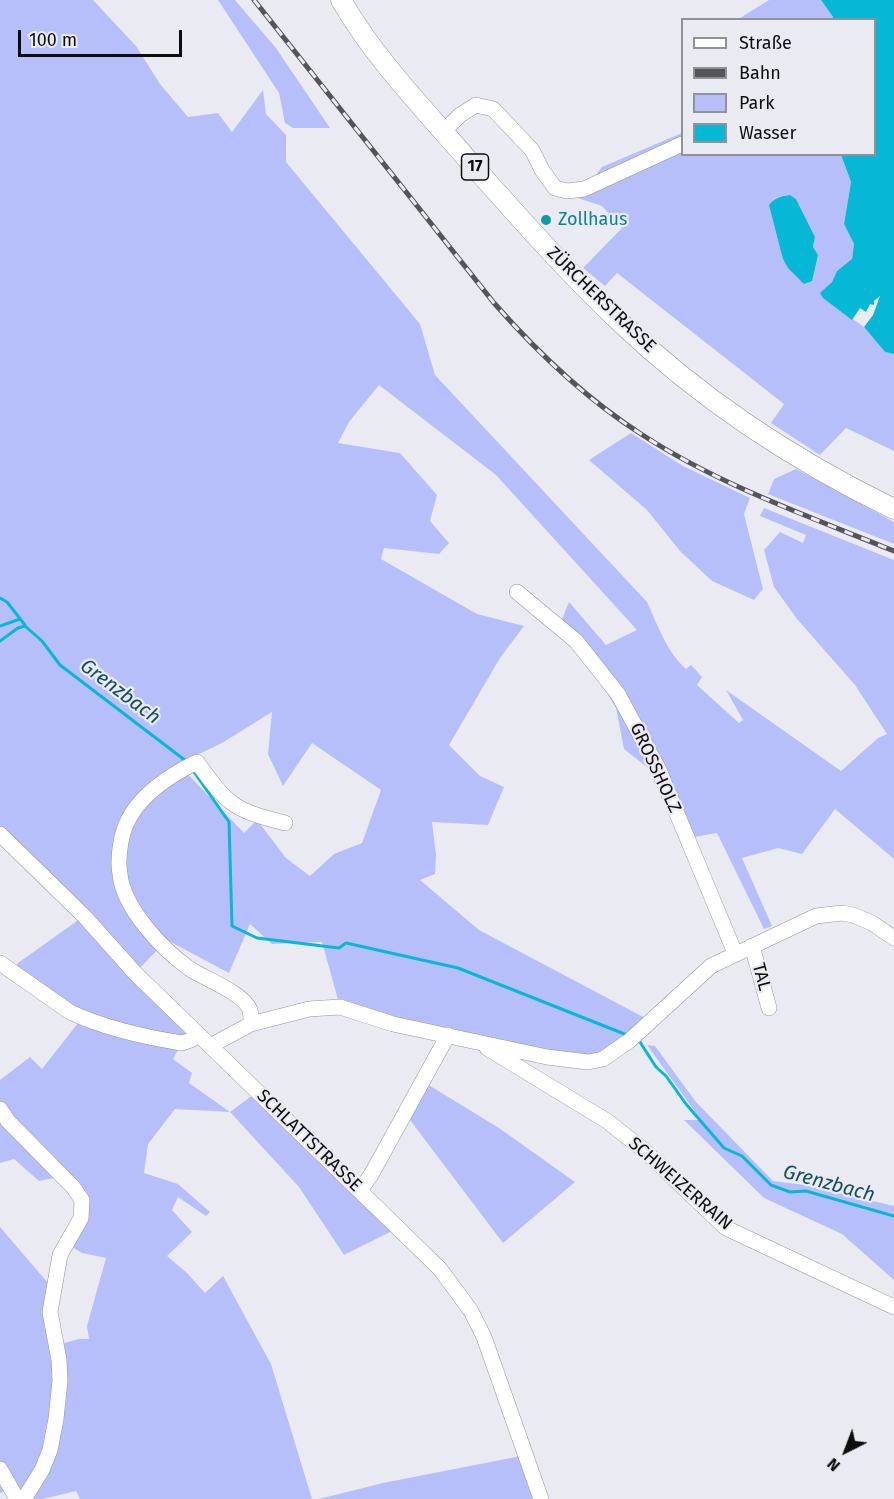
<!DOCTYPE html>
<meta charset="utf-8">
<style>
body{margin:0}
#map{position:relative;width:894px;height:1499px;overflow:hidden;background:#eaebf2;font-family:"Fira Sans",sans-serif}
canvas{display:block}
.legend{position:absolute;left:681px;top:18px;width:195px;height:138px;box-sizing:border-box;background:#eaebf2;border:2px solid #919297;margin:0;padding:8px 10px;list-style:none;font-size:18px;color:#0c0d0f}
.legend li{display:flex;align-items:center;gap:12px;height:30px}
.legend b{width:30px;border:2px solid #919297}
.north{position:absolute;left:816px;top:1421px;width:60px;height:60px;-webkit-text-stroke:4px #eaebf2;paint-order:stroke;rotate:222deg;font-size:16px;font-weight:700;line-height:24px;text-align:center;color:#0c0d0f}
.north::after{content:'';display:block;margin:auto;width:21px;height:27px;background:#0c0d0f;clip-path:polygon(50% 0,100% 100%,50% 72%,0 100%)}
.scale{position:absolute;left:18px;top:30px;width:164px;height:27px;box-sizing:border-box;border:3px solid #0c0d0f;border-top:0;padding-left:8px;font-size:18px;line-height:21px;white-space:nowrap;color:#0c0d0f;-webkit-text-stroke:4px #eaebf2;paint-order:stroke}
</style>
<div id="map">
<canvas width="894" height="1499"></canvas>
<ul class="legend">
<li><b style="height:8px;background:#fff"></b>Straße</li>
<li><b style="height:8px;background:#545558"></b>Bahn</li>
<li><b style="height:16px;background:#b7bffa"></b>Park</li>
<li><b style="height:16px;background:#06b8d5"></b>Wasser</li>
</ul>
<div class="north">N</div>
<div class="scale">100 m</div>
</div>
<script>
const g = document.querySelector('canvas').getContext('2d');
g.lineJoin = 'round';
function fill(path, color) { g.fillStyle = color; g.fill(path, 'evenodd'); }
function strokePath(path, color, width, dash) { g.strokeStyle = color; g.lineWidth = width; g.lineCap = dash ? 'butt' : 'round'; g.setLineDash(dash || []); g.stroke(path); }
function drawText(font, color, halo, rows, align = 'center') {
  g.font = font + ' "Fira Sans",sans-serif'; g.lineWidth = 4.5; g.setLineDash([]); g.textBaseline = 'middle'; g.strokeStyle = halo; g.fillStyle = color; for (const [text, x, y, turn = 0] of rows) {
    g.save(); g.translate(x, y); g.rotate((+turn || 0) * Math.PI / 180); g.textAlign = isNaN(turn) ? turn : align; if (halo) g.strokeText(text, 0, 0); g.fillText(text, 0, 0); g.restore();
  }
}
const green = new Path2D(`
 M0,0H93L136,46L160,84L188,117L218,113L232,132L263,90L266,114L286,135V162L420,324L435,375L647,602C658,626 667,652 686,669L691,665L702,677L697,685L739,723L743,720L726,690L841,771L878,738L887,734L855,685L797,619L774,587L764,550L780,532L803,543L806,535L760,516L764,508L894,560V859L835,809L802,854L778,848L742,858L772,926L764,929L717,833L683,839L652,771L624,749L616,708L562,619L569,602L606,645L637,630L496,475L379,385L349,422L338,443L400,453L437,495L430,521L449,543L439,554L384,548L381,559L477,614L524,626L500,658L449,745L480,776L504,787L488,825L432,822L436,855L435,874L420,880L479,930L647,1019L588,1062L340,1007L322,942L272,944L250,924L229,973L167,940L135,973L198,1035L182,1043L173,1059L192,1073L189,1083L230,1112L258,1091L398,1228L344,1255L299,1187L230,1112L175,1109L148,1144L144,1173L178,1184L210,1212L206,1216L178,1197L172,1210L192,1232L167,1256L187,1273L205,1293L223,1276L271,1364L312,1499H80L76,1491L43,1499H17L11,1489L0,1493V1227L54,1290L50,1312L64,1343L79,1339H89L87,1326L106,1258L82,1253L67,1244L81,1218L69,1175L39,1181L14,1159L0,1163V1080L30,1057L42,1069L82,1018L14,972L18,963L84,916L0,834ZM272,712L268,754L283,786L312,743L381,790L362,843L334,854L310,876L286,858L257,820L244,833L178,764L222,743Z
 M218,0H235L276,48L330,128H293L285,123L279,93Z
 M769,0H821L833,17V20H737Z
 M682,133V154L841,155L851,182L844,224L854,244L852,260L837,271L832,282L821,293L824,298L864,327L885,352L894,354V451L846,428L820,455L771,423L784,404L617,273L605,286L583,268L622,228L602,206L578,198L602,167ZM790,195L796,199L815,237L813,247L774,199L781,196Z
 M631,433L683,466L750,498L744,514L763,589L754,600L712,581L680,551L647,510L589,460Z
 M796,469L894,522V544L768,494L774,479Z
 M647,1045L655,1046L696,1102L773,1181L805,1185L894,1206V1280L842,1234L764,1198L684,1120H701Z
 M422,1081L499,1128L575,1182L503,1243L410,1120V1105Z
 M526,1455L541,1499H319L383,1483Z`);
const water = new Path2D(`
 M821,0H894V354L885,352L864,327L873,315L880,296L874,301V305L870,304L866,312L860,308L852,320L823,298L820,293L832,282L837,271L852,259L854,244L844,224L851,182L841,155L874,154V20L833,19V17Z
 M790,195L796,199L815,237L813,247L818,255L812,281L804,284L788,268L783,259L769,205C775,198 780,196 790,195Z`);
const stream = new Path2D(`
 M0,598L7,602L25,625
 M0,626L20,619
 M0,641L18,628L25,626L42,641L60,665L186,761
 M192,769L229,822L232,926L257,938L339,948L346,943L458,968L627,1035
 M640,1042L656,1067L666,1076L686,1104L724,1148L742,1156L771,1185L790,1192L806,1191L894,1216`);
const minor = new Path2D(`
 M443,132L460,115L476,105L493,109L532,150L542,170L555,188L567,191L584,189L682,144
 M517,592L576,641L618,694L658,768L735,953
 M0,834L84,916L135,973L398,1228L440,1269L471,1311L484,1337L541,1499
 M752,946L769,1008
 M0,963L70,1012C104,1028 144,1037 182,1043L191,1040L198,1035
 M251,1024C251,1020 251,1014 250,1010C244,993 205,979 190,969C163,950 123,908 120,874C118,864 119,853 121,842C127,803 164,778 197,762C228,805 233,810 285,823
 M210,1046L251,1024L309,1009L340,1007L393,1024L547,1057L588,1062L603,1059L629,1041L711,966L816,916L842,913L853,915L872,923L894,938
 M487,1048L607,1121L645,1151L726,1228L894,1307
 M0,1109L8,1121L73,1187L82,1200L81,1218L60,1255L50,1312L59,1360L60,1381L56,1419L50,1450L42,1470L24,1499
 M360,1190L371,1175L448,1035
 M0,1469L17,1499`);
const major = new Path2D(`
 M341,0C375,59 424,109 468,160C518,216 566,271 621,323C700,398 795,461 894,509`);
const rail = new Path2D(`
 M254,0L494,303C538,353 585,398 641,434C719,485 808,516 894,551`);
const markers = [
 [546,220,6,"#0f9aa8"]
];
const shields = [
 [475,167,27]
];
const shieldNames = [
 ["17",475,167]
];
const cultureNames = [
 ["Zollhaus",558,220]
];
const streetNames = [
 ["ZÜRCHERSTRASSE",601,300,44],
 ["GROSSHOLZ",655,768,65],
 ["TAL",761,977,75],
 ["SCHLATTSTRASSE",309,1141,44],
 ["SCHWEIZERRAIN",680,1184,41]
];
const waterNames = [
 ["Grenzbach",120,692,37],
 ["Grenzbach",829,1184,15]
];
fill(green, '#b7bffa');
fill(water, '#06b8d5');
strokePath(stream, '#06b8d5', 3);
strokePath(minor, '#94959b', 16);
strokePath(major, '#94959b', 21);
strokePath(minor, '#fff', 15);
strokePath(major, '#fff', 20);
strokePath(rail, '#545558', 5);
strokePath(rail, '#eaebf2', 3, [9]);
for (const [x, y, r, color] of markers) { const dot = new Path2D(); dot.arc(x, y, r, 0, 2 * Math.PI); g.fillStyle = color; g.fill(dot); strokePath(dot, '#eaebf2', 2); }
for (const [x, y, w] of shields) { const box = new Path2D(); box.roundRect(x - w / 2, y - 13, w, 26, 4.5); g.fillStyle = '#eaebf2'; g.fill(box); strokePath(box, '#0c0d0f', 1.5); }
drawText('bold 16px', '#0c0d0f', null, shieldNames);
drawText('18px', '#0d838f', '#eaebf2', cultureNames, 'left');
drawText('18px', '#0c0d0f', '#eaebf2', streetNames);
drawText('italic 20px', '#124f5b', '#eaebf2', waterNames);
</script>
